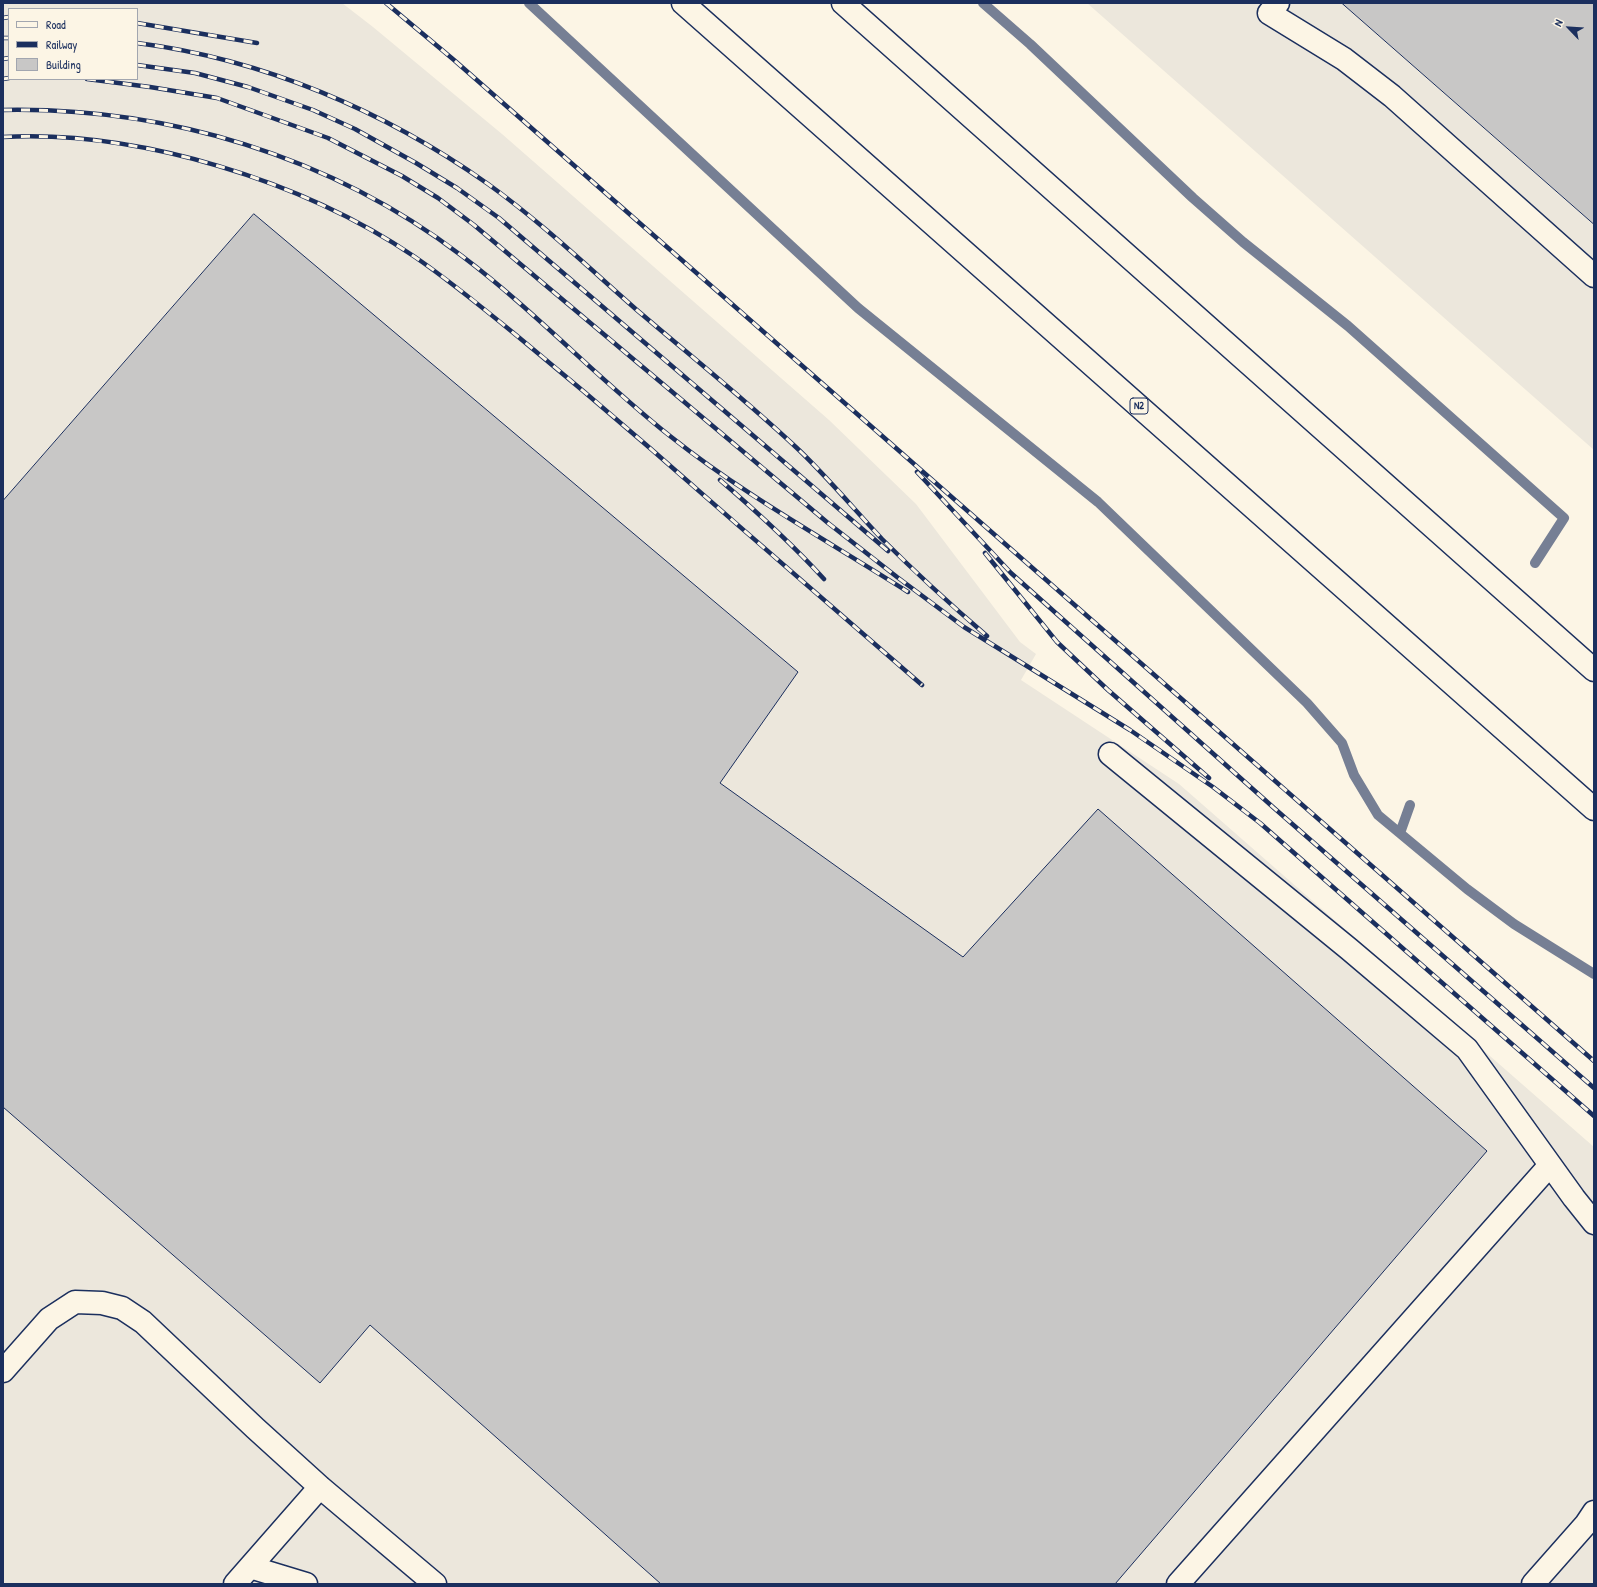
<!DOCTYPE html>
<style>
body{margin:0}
#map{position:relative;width:1597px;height:1587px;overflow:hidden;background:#fcf5e5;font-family:"Patrick Hand",sans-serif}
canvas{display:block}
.frame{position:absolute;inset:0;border:4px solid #1b2f5e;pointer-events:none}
.legend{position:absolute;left:8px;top:8px;width:130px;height:72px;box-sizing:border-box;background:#fcf5e5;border:1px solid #a2a6af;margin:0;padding:5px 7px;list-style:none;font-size:12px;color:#1b2f5e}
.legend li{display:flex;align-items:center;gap:8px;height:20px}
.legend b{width:20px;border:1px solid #a2a6af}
.north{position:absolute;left:1549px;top:8px;width:40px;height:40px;-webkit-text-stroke:3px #fcf5e5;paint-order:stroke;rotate:295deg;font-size:11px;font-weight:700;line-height:16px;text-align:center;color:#1b2f5e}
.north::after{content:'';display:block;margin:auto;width:14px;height:18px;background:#1b2f5e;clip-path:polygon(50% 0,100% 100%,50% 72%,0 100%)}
</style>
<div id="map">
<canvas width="1597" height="1587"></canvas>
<div class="frame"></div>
<ul class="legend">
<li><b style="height:5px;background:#fcf5e5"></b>Road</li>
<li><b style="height:5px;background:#1b2f5e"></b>Railway</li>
<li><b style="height:11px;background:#c8c7c6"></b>Building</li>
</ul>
<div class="north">N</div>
</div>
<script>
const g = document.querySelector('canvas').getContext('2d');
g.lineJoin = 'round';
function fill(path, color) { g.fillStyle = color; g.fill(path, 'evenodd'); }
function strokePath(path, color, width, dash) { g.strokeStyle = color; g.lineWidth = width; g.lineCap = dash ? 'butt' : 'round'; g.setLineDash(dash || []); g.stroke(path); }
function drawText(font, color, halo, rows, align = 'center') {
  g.font = font + ' "Patrick Hand",sans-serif'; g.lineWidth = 4; g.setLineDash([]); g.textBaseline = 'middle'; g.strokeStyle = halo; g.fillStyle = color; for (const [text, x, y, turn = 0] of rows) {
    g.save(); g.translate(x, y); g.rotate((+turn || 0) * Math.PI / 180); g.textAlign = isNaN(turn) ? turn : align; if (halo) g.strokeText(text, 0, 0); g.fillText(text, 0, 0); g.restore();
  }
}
const built = new Path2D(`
 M3,3H342L373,27L502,134L829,420L916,504L1020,642L1036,654L1021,680L1179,784L1594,1147V1584H3ZM9,9H137V79H9Z
 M1087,3H1594V450Z`);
const stream = new Path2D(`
 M529,3L858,308L1098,502L1307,703L1342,743L1354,775L1378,815L1467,889L1514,924L1594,974
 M983,3L1030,44L1193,198L1243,242L1348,326L1564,518L1535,563
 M1400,833L1410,805`);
const building = new Path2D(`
 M1342,3H1594V224Z
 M254,214L798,672L720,783L963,957L1098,809L1487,1151L1115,1584H661L370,1325L320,1383L3,1107V501Z`);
const minor = new Path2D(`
 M1278,3L1269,13L1344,59L1392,96L1594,276
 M1110,754L1349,949L1467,1049L1574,1198L1594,1223
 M3,1371L49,1319L75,1302L102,1303L122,1308L143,1322L255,1428L320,1487L435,1584
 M250,1567L306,1584
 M235,1584L320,1487
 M1178,1584L1550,1165
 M1533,1584L1586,1524L1594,1512`);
const highway = new Path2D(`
 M683,3L1594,809
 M843,3L1594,670`);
const rail = new Path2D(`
 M386,3L454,60L1594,1061
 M3,18L9,17
 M137,23L257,43
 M3,38H9
 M137,43C263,59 385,111 488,184C541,222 589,268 638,311C692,357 747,401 799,450C828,478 854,509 882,539C916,573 951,605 987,636
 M3,59L9,58
 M137,65L195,73L248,87L313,110L355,129L416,163L457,188L499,218L888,551
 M3,79L9,78
 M87,79L150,87L217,98L328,138L402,176L438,198L474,225L828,523L897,577L964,627L1130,730L1213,787L1260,823L1594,1116
 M3,110C167,107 331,156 462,256C535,311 598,379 670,436C744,495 828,541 908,592
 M3,137C139,130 303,181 415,257C450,281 483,308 516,335C561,372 606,410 651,449C741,528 831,606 922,685
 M917,472L1011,573L1274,808L1594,1088
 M720,480C756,511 792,544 824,579
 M985,553L1057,642L1108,690L1209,778`);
const shields = [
 [1139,406,18]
];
const shieldNames = [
 ["N2",1139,406]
];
fill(built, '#ece7dc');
strokePath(stream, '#767f94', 10);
fill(building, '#c8c7c6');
strokePath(building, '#1b2f5e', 1);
strokePath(minor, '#1b2f5e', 25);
strokePath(highway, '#1b2f5e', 25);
strokePath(minor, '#fcf5e5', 22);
strokePath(highway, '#fcf5e5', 22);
strokePath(rail, '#1b2f5e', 4.5);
strokePath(rail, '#fcf5e5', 3, [9]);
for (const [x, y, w] of shields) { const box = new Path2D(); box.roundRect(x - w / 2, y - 8, w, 16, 3); g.fillStyle = '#fcf5e5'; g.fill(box); strokePath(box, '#1b2f5e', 1); }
drawText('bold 10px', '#1b2f5e', null, shieldNames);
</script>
